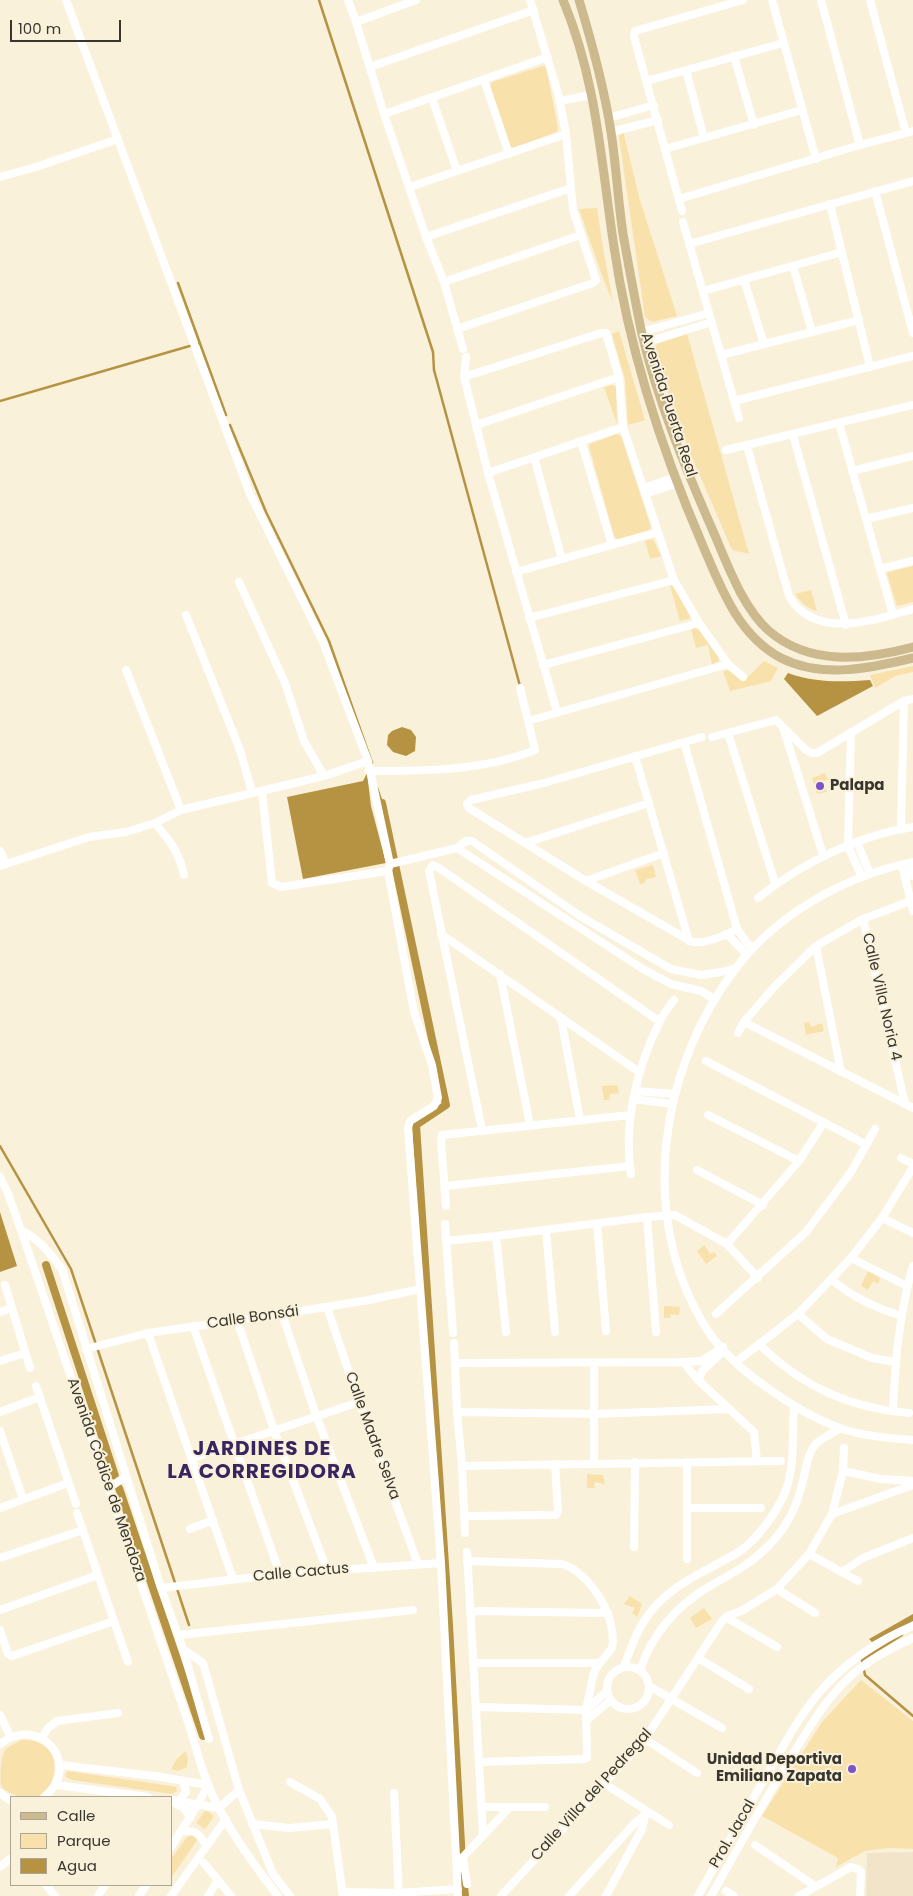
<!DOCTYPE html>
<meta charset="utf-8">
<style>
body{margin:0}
#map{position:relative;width:913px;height:1896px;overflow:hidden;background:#faf1db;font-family:Poppins,sans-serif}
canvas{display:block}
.legend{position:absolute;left:10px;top:1796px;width:162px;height:90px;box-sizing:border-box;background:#faf1db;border:1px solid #ada695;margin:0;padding:6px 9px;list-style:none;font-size:15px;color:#39362d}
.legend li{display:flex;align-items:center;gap:10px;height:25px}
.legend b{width:25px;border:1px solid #ada695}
.scale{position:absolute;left:10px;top:20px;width:111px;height:22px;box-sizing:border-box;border:2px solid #39362d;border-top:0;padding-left:6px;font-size:15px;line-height:18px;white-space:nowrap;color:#39362d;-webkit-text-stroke:4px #faf1db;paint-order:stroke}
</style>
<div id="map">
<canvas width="913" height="1896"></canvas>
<ul class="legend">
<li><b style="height:6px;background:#ccb98e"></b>Calle</li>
<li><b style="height:14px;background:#f9e1ab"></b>Parque</li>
<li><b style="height:14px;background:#b59342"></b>Agua</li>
</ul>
<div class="scale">100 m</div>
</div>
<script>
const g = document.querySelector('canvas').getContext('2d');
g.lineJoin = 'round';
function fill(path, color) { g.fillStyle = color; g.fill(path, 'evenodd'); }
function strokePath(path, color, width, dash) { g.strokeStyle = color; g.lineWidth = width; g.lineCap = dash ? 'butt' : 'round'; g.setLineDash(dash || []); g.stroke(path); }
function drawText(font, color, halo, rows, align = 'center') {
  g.font = font + ' Poppins,sans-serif'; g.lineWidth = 4; g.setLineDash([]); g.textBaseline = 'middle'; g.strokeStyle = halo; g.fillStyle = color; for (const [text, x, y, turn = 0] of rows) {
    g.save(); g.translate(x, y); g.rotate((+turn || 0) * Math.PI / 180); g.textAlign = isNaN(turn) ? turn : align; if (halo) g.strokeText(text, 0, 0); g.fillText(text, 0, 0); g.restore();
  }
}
const built = new Path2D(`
 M913,1852V1896H866L867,1853Z`);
const green = new Path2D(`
 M543,66L546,67L558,128L557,132L513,148L509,146L490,86L492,82Z
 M623,130L639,197L677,316L652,322L645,317L619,137Z
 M597,208L604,254L613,302L604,281L579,209Z
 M619,331L645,420L628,425L625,380L612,334Z
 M687,334L749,554L732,550L682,434L654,348L657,344Z
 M613,385L616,387L617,424L604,387Z
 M617,434L621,436L651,527L650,530L618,539L614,536L589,446L590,444Z
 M653,539L661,556L650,559L645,541Z
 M913,566V602L897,606L887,574L888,572Z
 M670,586H674L690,616L689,619L680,621Z
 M811,590L817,611C807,608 801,603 795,594Z
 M695,628L699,629L719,658L718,662L712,664L708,645L696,648L691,629Z
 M764,661L778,668L771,681L730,691L723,671L728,670L740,679L745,680Z
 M913,666V672L895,676L875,688L870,675Z
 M825,773L828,780L823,781L827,792L817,794L812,778Z
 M653,865L656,877L647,879L643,884H640L635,870Z
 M809,1022L811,1027L822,1023L824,1031L806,1035L804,1023Z
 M617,1085L619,1093L610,1094L609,1100H604L602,1086Z
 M704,1245L710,1254L714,1252L717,1256L706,1264L697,1251Z
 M868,1271L880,1278L878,1284L873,1281L868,1290L861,1286Z
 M664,1306L680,1307L679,1315L671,1314L670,1318H664Z
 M587,1474L603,1475L605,1484L594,1482L595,1488H587Z
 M630,1596L642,1604L637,1617L632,1613L635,1608L624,1604Z
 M704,1608L712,1619L696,1628L690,1618Z
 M861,1680L913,1721V1849L889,1848L865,1851L836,1867L838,1858L762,1816L822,1722Z
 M21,1740C49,1739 61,1757 51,1783C48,1788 45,1795 39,1797C32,1800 19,1797 13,1794C8,1792 3,1790 1,1785C0,1776 0,1755 7,1748C11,1745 17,1743 21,1740Z
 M185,1751L188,1758L187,1767L178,1771L171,1769L177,1759Z
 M68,1771L171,1786L176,1787L177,1791L172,1794L72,1780L67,1778L65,1774Z
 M205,1811L209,1812L213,1815V1818L205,1829L196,1823Z
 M191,1835H196L198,1839L171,1878V1859L186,1838Z`);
const water = new Path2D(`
 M788,673C815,683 842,682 870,680L873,686L817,716L784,679Z
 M402,727L411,730L416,737L415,751L406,756L393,752L387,745L388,735L392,731Z
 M367,773L371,806L386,863L303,879L287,797L363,781Z
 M0,1212L17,1266L0,1272Z
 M913,1614V1621L872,1642L869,1639Z`);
const stream = new Path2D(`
 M319,0L433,352L434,370L520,686
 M178,283L226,415
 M0,401L200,343
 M230,425L266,512L329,641L372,763
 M377,788L382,803
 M0,1146L71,1269L189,1625
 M902,1635L862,1660L865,1675L913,1716`);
const canal = new Path2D(`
 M382,803L446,1105L416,1125L449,1625L462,1862
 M46,1265L115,1476
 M119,1488L203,1736
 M463,1876L465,1896`);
const minor = new Path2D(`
 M66,0L250,494L323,642L368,761L390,864L388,871L414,1012L432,1065L438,1098L434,1106L410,1121L408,1128L441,1563L458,1896
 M348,0L356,22L384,114L426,237L444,282L463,349
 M772,0L816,159
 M821,0L860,145
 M870,0L906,133
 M356,22L416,0
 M734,56L754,125
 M370,67L534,10
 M686,70L704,138
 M484,80L509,154
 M647,81L783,43
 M432,98L457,171
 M559,101L592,95
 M384,114L548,57
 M608,118L654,105
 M611,132L658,120
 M665,149L802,110
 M0,177L36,167L118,139
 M410,187L566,134
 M875,191L913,333
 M679,199L860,145L913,131
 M830,204L870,367
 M682,211L634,37L635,31L743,0
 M683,222L739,418
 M426,237L571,188
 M689,244L913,181
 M793,266L812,332
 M744,280L764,344
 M444,282L581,235
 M703,291L842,252
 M457,329L593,283L596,280L573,210L566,134L559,97L530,0
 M642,332L709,313
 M644,343L712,322
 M721,355L859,320
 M466,357L464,377L488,473L557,712
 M464,377L601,333H606L619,377L623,427L674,580L699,623L728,664L743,677
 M734,401L913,356
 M839,423L893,615
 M476,425L619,377
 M793,435L846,625
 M581,441L612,545
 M747,446L789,596C815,641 875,620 913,609
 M726,450L913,405
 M534,457L562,559
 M852,471L913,456
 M488,473L623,427
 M643,488L676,477
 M645,494L678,483
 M866,519L913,508
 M880,569L913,561
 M516,572L658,532
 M239,582L285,683L304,741L324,776
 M186,615L240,750L252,792
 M529,618L674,580
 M543,665L699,623
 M126,670L181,810
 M535,719L728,664
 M783,727L823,855
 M851,732L848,846L862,877
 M728,733L775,883
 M702,737L544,783L471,800L467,804L469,808L586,881L692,942C707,944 724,936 737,929
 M712,737L776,720L806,750L812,753H817L904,701L913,699
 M684,742L737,929L747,943L753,948
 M635,756L689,941
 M369,771C425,771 483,771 535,750L520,688
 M262,791L272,883L281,887L388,871
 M155,823C170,841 179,852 184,875
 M901,828L904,701
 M857,842L870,874
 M525,843L649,803
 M457,848L643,969L671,984L701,991L714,999
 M0,851L6,864
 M913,862C846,876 778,913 736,968C659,1068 637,1218 706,1328C721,1352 746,1373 769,1389C791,1405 813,1418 839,1428C863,1436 888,1438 913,1440
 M910,863L913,876
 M390,864L457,848L466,841H472L580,916L671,969L701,975L721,972L736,968
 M902,865L913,911
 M0,866L89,837L126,832L155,823L181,810L324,776L368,761
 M586,881L664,853
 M758,898C800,864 859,835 913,827
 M863,919L905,1104
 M441,934L639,1072
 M727,934L747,955
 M816,946L841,1072
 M500,974L530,1125
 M561,1019L580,1119
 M744,1022L913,1108
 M738,1033L744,1022L774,987L816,946L863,919L913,900
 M706,1061L867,1145
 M635,1091L675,1094
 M633,1099L673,1104
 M708,1115L799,1161
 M482,1130L429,871L433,865L439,868L659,1021
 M901,1158L913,1164
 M697,1170L763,1205
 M631,1174C623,1124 637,1068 659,1023C662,1015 669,1007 674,1000
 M0,1177L7,1191L21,1230L190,1728C196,1747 200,1766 208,1784C222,1822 253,1864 278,1896
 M445,1186L630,1166
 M446,1206L441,1141L442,1135L630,1115
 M647,1217L656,1332
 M882,1218L913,1233
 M445,1224L453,1333
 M597,1224L606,1331
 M21,1230C40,1240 49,1252 62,1269L161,1588L183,1649L203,1663L239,1790L273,1874L290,1896
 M546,1230L555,1332
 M496,1236L506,1332
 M446,1241L496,1236L647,1217L675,1215L727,1244L758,1278
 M727,1244L799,1161L824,1122
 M851,1258L907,1286
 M831,1279C852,1297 875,1308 902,1316
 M5,1285L30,1368
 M327,1307L359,1402L418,1564
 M0,1312L11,1308
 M282,1314L316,1415L374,1568
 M716,1314L806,1232L851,1172L875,1129
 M798,1314L827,1339L872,1358L895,1362
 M237,1320L274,1430L327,1570
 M193,1326L280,1574
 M148,1333L233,1579
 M454,1343L457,1412L462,1466L465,1533
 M760,1345C803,1387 850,1408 909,1413
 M86,1349L148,1333L282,1314L369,1300L420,1289
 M0,1361L25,1353
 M683,1362L701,1361L723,1347
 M736,1362L798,1314L851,1258L882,1218L913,1167
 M455,1363L683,1362L698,1380L754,1432L757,1461
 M594,1363V1463
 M698,1380L703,1370L719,1355
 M36,1386L76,1504
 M893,1411C895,1362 899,1314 913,1266
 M0,1412L40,1397
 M457,1412L595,1414L728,1409
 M0,1431L23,1499
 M193,1458L359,1402
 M462,1466L781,1461
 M843,1471L881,1479L913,1481
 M109,1488L126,1476
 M0,1508L68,1483
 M687,1508H761
 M77,1513L128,1662
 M832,1514L913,1485
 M465,1516L556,1515L558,1511L555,1464
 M190,1529L213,1520
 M634,1547L635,1462
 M467,1552L483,1834
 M809,1554L858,1581
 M0,1558L83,1530
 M687,1559V1462
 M467,1561L562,1564C591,1573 618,1619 612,1648L596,1668L593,1676L586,1710L587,1758L584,1759L480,1762
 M842,1572L863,1558L913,1538
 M161,1588L280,1574L441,1563
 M777,1589L815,1613
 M0,1610L98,1575
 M471,1611L608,1613
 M726,1617L777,1647
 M0,1630L8,1654L12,1656L114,1621
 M179,1635L413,1610
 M183,1649L209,1739
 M698,1658L749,1689
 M473,1663H600
 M607 1688a21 21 0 1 1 42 0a21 21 0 1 1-42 0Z
 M624,1667C631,1647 638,1627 652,1610C676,1581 710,1570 740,1551C757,1540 779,1509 786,1490C795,1464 792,1435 794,1407
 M640,1670C652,1635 673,1609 705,1589C732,1573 751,1565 773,1541C786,1527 796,1507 801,1488C806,1474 806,1452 818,1442C824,1437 833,1433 840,1428
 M649,1686L722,1728
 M476,1707L586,1710L607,1691
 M0,1715L10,1736
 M587,1720L611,1700
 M42,1738L48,1728L57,1721L118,1713
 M645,1739L697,1773
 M0,1744C39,1713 84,1765 44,1797
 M60,1765L155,1776L208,1785
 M290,1782L320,1799L332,1817L343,1896
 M605,1784L669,1825
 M56,1785L148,1797
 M0,1793L11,1801
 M394,1793L399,1896
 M171,1800L219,1808
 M179,1801L186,1792L183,1781
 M173,1802L185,1809L190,1818
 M481,1807H545
 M219,1808L239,1790
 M252,1824L289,1828L333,1824
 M182,1831C196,1830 199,1834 206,1845
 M755,1845L815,1886
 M171,1847L198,1804L208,1785
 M204,1863L231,1896
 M0,1867L11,1858
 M467,1884L463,1857L509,1808
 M46,1885L55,1896
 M726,1891L734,1896
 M343,1892L398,1893L458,1889
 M98,1896L105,1885
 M139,1896L146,1885
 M171,1896L226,1819
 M208,1896L218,1880
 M501,1896L645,1739L722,1621L726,1617L743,1610L777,1589L809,1554L832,1514L843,1471L844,1448
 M569,1896L635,1823L648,1812
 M606,1896L642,1829L645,1816
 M698,1896C718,1861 738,1826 758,1790C777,1758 794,1723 818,1694C842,1665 878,1640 913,1626
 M711,1896C738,1848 764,1801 793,1754C810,1726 827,1697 852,1675C870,1659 891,1648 913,1638
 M799,1896L851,1867L858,1869L861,1872L860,1896`);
const major = new Path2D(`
 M563,0C597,81 601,162 614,247C629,350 662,451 703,546C721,588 738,635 781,658C822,679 871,668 913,658
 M579,0C592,43 604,87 611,132C616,165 618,200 623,234C629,267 635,301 642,334C658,402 685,467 713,531C727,563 742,607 769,631C810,666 864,660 913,647`);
const markers = [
 [820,786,5,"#7d52cb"],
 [852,1769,5,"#7d52cb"]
];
const streetNames = [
 ["Avenida Puerta Real",668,405,72],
 ["Calle Villa Noria 4",881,997,77],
 ["Calle Bonsái",253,1318,-8],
 ["Calle Madre Selva",372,1436,70],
 ["Avenida Códice de Mendoza",106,1480,71],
 ["Calle Cactus",301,1573,-5],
 ["Calle Villa del Pedregal",592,1795,-48],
 ["Prol. Jacal",733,1834,-60]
];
const poiNames = [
 ["Palapa",830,786],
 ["Unidad Deportiva",842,1760,"right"],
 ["Emiliano Zapata",842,1777,"right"]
];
const districtNames = [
 ["JARDINES DE",262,1450],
 ["LA CORREGIDORA",262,1473]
];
fill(built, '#f1e4c9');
fill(green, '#f9e1ab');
fill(water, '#b59342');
strokePath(stream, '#b59342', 2.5);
strokePath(canal, '#b59342', 8);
strokePath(minor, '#fff', 8);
strokePath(major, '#ccb98e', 9);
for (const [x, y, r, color] of markers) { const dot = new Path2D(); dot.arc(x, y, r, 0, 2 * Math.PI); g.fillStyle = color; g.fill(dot); strokePath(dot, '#faf1db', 2); }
drawText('15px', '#39362d', '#faf1db', streetNames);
drawText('bold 15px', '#39362d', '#faf1db', poiNames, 'left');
g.letterSpacing = '1px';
drawText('bold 20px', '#38245e', '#faf1db', districtNames);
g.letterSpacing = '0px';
</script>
